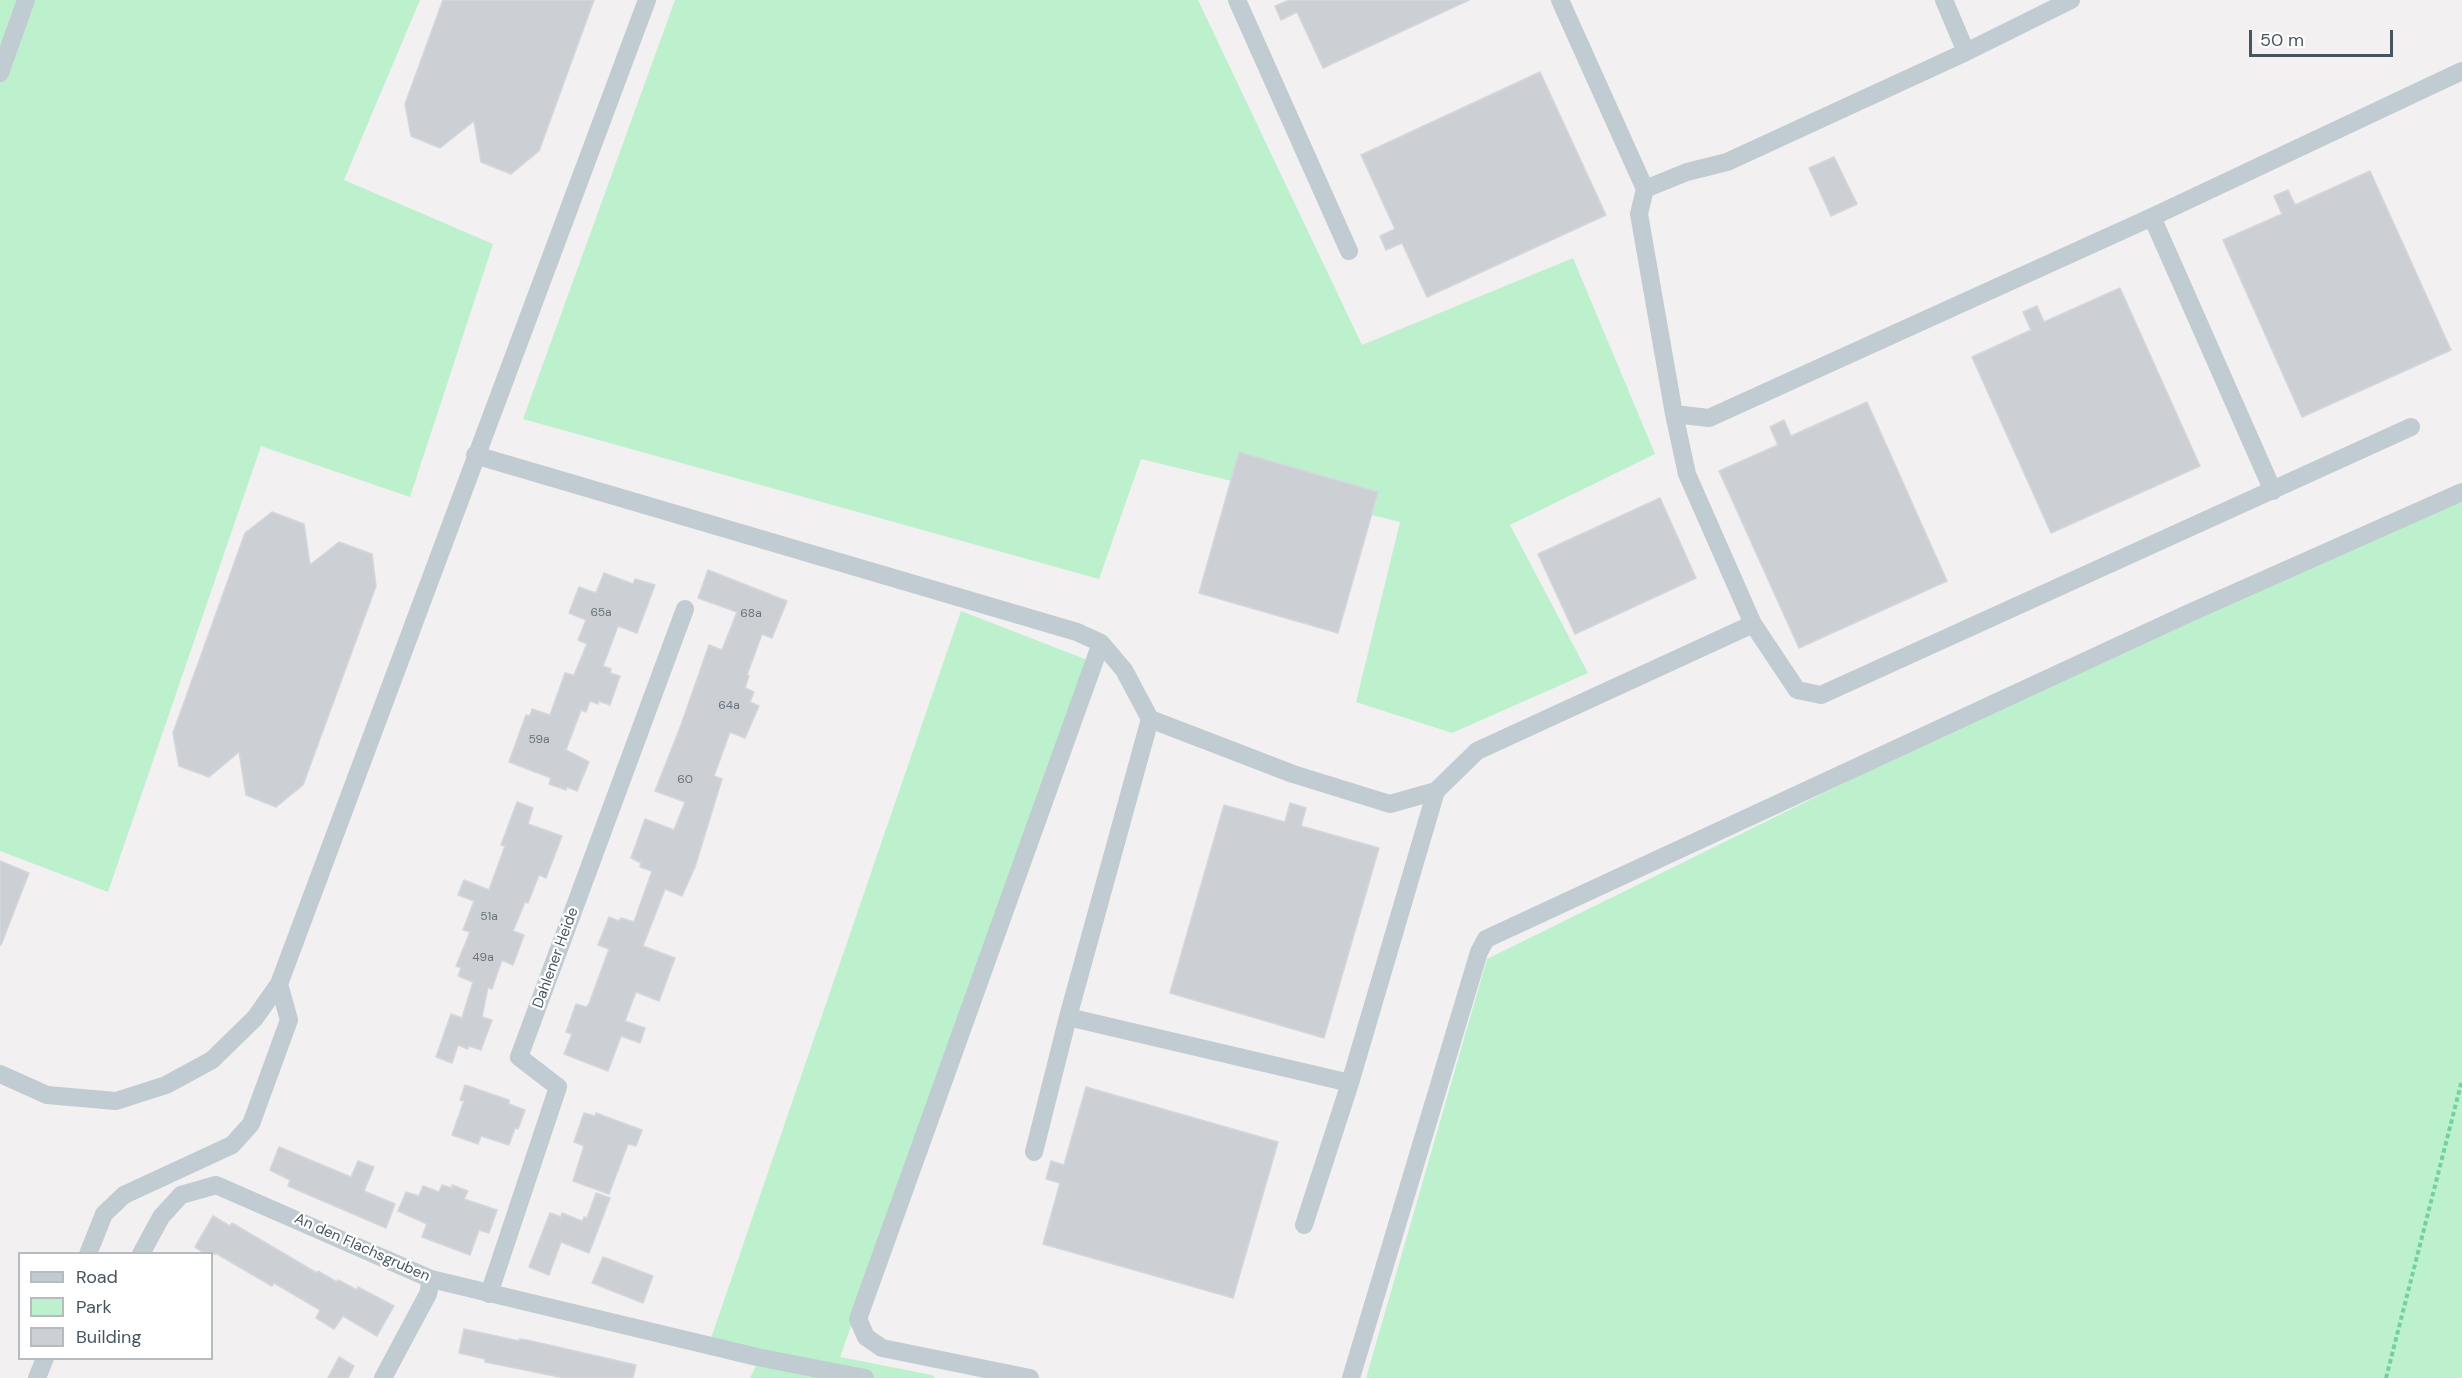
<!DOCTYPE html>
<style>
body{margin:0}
#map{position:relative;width:2462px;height:1378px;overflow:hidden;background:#f2f0f0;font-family:"DM Sans",sans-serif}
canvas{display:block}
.legend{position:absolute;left:18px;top:1252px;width:195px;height:108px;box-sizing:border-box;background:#fff;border:2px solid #b5bbbf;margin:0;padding:8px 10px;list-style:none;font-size:18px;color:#47555e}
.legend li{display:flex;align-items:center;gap:12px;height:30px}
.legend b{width:30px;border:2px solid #b5bbbf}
.scale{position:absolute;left:2249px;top:30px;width:144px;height:27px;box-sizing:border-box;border:3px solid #47555e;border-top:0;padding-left:8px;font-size:18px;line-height:21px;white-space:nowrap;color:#47555e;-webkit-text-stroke:4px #fff;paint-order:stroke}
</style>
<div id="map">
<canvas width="2462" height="1378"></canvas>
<ul class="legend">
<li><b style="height:8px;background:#c0cbd2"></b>Road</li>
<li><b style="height:16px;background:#bdf1ce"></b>Park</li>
<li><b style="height:16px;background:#ccd0d5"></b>Building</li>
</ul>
<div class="scale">50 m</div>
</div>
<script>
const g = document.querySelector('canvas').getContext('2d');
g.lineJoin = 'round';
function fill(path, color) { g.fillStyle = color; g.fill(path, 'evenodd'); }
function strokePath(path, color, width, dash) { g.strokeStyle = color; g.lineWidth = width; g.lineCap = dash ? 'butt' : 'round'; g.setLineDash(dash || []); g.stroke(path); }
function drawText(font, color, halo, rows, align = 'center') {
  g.font = font + ' "DM Sans",sans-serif'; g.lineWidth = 4.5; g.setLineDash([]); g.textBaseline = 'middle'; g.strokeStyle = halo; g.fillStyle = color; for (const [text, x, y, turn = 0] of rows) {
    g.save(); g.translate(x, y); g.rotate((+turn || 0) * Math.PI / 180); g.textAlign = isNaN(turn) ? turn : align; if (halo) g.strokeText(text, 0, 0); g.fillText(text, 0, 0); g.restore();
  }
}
const green = new Path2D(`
 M0,0H420L344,180L493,244L410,497L261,446L108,892L0,851Z
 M675,0H1198L1362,345L1573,258L1655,454L1510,525L1588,673L1452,733L1356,702L1400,522L1141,459L1099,579L523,419Z
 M2462,497V1378H1366L1487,959L2185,615Z
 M961,611L1090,661L840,1357L932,1375L935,1378H750L762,1354L710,1341Z`);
const building = new Path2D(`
 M443,0H594L539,151L511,174L481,162L474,121L440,148L411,136L405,104Z
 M1289,0H1469L1323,68L1297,12L1281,20L1275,6Z
 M1540,72L1606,215L1427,297L1402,243L1386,250L1380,236L1395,229L1361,155Z
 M1834,157L1857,204L1831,216L1809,168Z
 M2370,171L2451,350L2302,417L2223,240L2282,214L2274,196L2288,190L2295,205Z
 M2120,288L2200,466L2051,533L1972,357L2031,330L2023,312L2037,306L2044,322Z
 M1867,402L1947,581L1799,648L1719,471L1778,445L1770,427L1784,420L1791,436Z
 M1239,452L1378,492L1338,633L1199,593Z
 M1660,498L1696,578L1575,634L1538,554Z
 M272,512L304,524L310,565L339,542L372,554L376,586L303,785L276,807L246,795L239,752L209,777L179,766L173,733L245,533Z
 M708,570L787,601L772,638L762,634L747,675L749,676L745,688L754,692L750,702L759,706L745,738L730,732L714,776L722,779L695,867L682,896L665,889L643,946L675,958L659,1001L636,992L625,1021L645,1028L640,1043L621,1036L608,1071L564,1054L572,1034L566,1032L576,1004L586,1007L589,1004L598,979L609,949L598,945L609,917L619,921L621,918L634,922L652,871L640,867L641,863L631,858L645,819L674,830L685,802L655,791L681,725L709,645L722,650L737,612L698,598Z
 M604,573L633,584L635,579L655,585L637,633L618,626L603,666L611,669L610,673L620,676L610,705L599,701L598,704L590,701L586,712L581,710L566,750L589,762L577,791L567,787L566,790L549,784L551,778L509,762L526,715L530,716L532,709L550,715L565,673L574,675L587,644L578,640L586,620L569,613L579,587L596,593Z
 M517,802L533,808L528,824L562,836L546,878L539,875L528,903L525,902L513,931L524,935L513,965L502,960L492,989L488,987L482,1017L492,1020L481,1050L469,1046L468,1049L458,1045L452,1063L436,1057L451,1014L462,1018L473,982L458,976L461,968L456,966L470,932L463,930L474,901L458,895L464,880L489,890L505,846L501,845Z
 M1290,803L1306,808L1301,826L1379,848L1324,1038L1170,993L1224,805L1285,822Z
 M0,861L29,873L1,945H0Z
 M465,1085L509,1100V1104L525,1110L518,1129L515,1128L509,1145L481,1136L478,1144L452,1135L464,1101L460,1100Z
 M1086,1087L1278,1142L1233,1298L1043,1244L1060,1183L1046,1179L1051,1161L1064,1165Z
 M584,1113L595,1116L596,1113L642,1130L636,1146L628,1144L609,1194L573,1181L584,1146L574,1142Z
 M279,1147L351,1177L358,1161L374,1167L364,1191L395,1204L386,1228L288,1186L290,1180L270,1170Z
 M442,1185L452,1188V1185L468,1191L464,1199L497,1210L489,1233L479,1230L470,1255L422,1237L427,1224L398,1211L406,1192L419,1196L423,1186L439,1192Z
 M596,1193L610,1198L589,1253L561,1242L549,1275L529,1267L550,1213L561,1217L562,1213L582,1221L584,1217L587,1218Z
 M213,1216L230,1226L232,1223L317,1273L318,1271L337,1282L338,1280L357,1290L358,1287L394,1306L377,1336L343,1316L334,1329L316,1318L320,1310L274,1283L272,1286L217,1254H205L195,1247Z
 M603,1257L653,1276L643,1303L592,1283Z
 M464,1329L519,1341V1339L527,1340L636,1365L633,1378H564L485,1362V1359L459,1353Z
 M339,1357L354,1366L348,1378H328Z`);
const path = new Path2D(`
 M2386,1378L2462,1080`);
const minor = new Path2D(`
 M1237,0L1349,251
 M1560,0L1645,189L1639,214L1674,414L1687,474L1753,624L1797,690L1821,695L2411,427
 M1944,0L1966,52
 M0,73L26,0
 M1645,189L1687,172L1727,162L1966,52L2071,0
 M2152,217L2273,491
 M1674,414L1709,418L2152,217L2462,71
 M475,455L1077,632L1101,643L1124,670L1150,719L1068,1017L1034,1152
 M1150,719L1293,774L1390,804L1436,791L1477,751L1753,624
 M1068,1017L1350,1083
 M0,1074L47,1095L116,1101L166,1085L212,1060L255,1018L279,984L647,0
 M1304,1225L1350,1083L1436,791
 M88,1254L104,1214L124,1195L232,1145L251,1124L289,1020L279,984
 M141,1254L161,1217L181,1195L216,1185L431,1279L757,1357L865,1378
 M489,1294L558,1087L519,1057L685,609
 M37,1378L45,1358
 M383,1378L428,1294L431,1279
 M1030,1378L882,1348L866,1337L858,1319L1101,643
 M1351,1378L1479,952L1486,939L2185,615L2462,492`);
const numberNames = [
 ["65a",601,613],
 ["68a",751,614],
 ["64a",729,706],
 ["59a",539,740],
 ["60",685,780],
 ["51a",489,917],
 ["49a",483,958]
];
const streetNames = [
 ["Dahlener Heide",556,958,-70],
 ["An den Flachsgruben",362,1248,24]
];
fill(green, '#bdf1ce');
fill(building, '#ccd0d5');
strokePath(building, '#d4d6dc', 1.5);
strokePath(path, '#73d19d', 4, [4.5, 3]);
strokePath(minor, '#c0cbd2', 18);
drawText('12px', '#68747c', null, numberNames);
drawText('15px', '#47555e', '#fff', streetNames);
</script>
